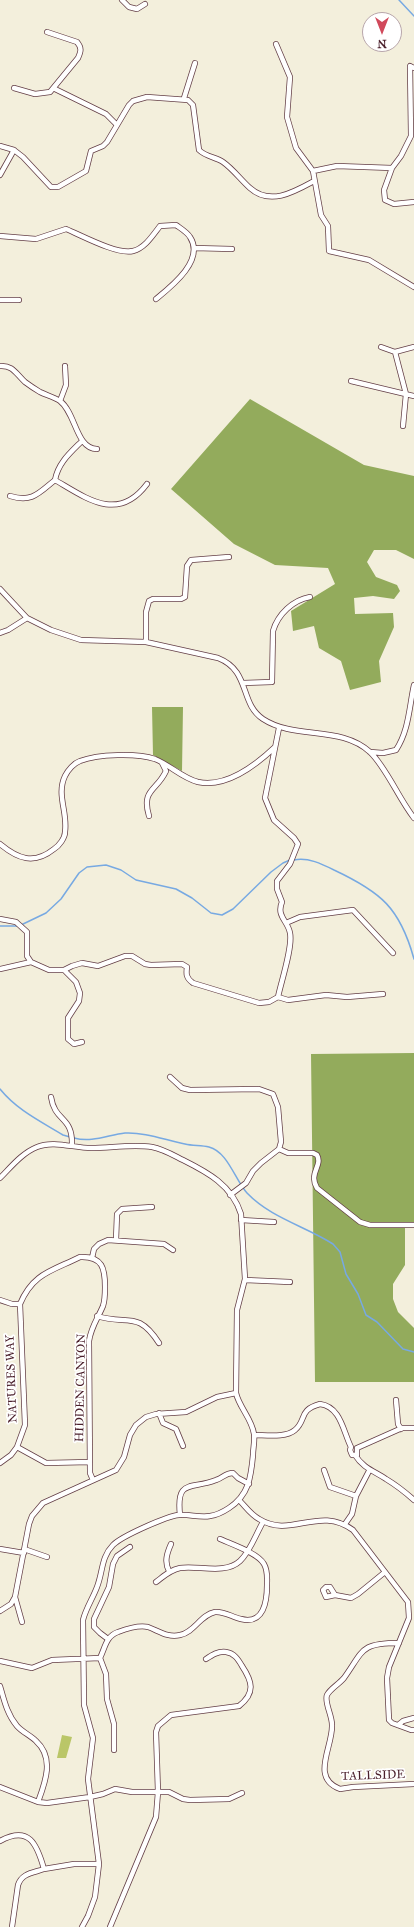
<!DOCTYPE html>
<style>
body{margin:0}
#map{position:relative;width:414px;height:1927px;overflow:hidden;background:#f3efdc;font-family:"IM FELL Great Primer",serif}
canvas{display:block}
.north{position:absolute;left:362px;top:12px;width:40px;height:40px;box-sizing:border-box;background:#fff;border:1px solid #b7a5aa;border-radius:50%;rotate:180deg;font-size:11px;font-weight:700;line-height:16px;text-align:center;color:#4a1f2b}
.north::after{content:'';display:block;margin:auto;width:14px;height:18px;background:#d1495b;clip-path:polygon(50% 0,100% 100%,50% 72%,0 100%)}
</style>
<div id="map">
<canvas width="414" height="1927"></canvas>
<div class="north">N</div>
</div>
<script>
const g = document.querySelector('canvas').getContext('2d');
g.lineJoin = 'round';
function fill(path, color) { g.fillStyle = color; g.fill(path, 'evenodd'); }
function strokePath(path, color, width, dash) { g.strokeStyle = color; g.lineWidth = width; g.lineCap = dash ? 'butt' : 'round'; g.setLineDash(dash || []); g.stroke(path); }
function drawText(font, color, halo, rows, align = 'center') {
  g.font = font + ' "IM FELL Great Primer",serif'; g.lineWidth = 3.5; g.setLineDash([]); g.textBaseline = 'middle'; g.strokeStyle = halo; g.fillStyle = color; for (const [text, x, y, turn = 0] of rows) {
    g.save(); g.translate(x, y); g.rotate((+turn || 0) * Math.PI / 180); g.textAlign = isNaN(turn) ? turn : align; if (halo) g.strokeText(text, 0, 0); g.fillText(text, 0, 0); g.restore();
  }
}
const green = new Path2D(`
 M62,1735L72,1737L66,1758H57Z`);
const forest = new Path2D(`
 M250,399L364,465L414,476V559L396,550H374L367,562L376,577L397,585L400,591L394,599L373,596L354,598L355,614L393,613L394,627L379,661L381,682L350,690L341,661L319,648L314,626L293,631L291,611L335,584L328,568L275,565L234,544L171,489Z
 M152,707H183L182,771L153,755Z
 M414,1053V1222L405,1223V1265L393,1284V1299L398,1312L414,1328V1382H315L311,1054Z`);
const stream = new Path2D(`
 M399,0L414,16
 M294,860C308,857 322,864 334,870C381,892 400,908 414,959
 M21,925L46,913L61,899L79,873L87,867L106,865L121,870L136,880L176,889L192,898L211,913L222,915L233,909L271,872L283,863L290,860
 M0,926H17
 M0,1089C17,1110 40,1121 63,1135L70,1137
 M74,1138C92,1143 108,1135 125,1133C145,1132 165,1140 185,1144C193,1146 201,1145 209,1147C228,1152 235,1180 247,1193C271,1218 305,1226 333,1244L340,1252L346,1274L358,1294L366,1315L377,1322L403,1349L414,1352`);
const minor = new Path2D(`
 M122,0L129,7L137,9L145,4
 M276,44L290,77L287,117L296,148L313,171L321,215L328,226L329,251L369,260L414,287
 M414,68L410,66L411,136L401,156L392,168L384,190L385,200L394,204L414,202
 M14,88L35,94L50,92L78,58C81,51 82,48 77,42L47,32
 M55,89L106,114L117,125
 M184,98L195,63
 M0,146L14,150
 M313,171L337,166L392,168
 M0,175L14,150L23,157L51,187H58L86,171L91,151L103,146L107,142L129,105L133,101L147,97L188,100L193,105L199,150C206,157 216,157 223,162C233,169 241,180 250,188C270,206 294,192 314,181
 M0,236L36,239L66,229C81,235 117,255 133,251C145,248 153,235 160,226L176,225C180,228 187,232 190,237C205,260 172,286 156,299
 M194,248L232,249
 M0,300H19
 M381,347L395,352L414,347
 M395,352L406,394L403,426
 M0,366C13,365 16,374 25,382C29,385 35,389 40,392C46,395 54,397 60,401C76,413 76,449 97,449
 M351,381L414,396
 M60,401L66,385L65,366
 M55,480C86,498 118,523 147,484
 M55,480C58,463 70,453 82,441
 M10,496C32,503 39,493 55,480
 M0,589L27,618L51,630L81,640L146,642L218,658C251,671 239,703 263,719C295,740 341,725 370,752C386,767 399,799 414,818
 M0,633L8,630L27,618
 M146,642V612L149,601L153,599H181L185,597L187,566L191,560L229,557
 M243,683L272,682L273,631C278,614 293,600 310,597
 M370,752L383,753L396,750C409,730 409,708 414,685
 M149,816C141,789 157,791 166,771L162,763
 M0,844C18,859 34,865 54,849C59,846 65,838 65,832C68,812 56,795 65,776C68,770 74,763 80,761C98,754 137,753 155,759C170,765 182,778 198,782C226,788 256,765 275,747
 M0,919L16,922L27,932V956L31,962L49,970H64L72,966L82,963L98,966L125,956H132L145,964L151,965L182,964L187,967C186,974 186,978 193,983L259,1003L269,1002L278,997
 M286,923L300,917L353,910L393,953
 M0,969L31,962
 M64,970L76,982L80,993L79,1001L68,1018V1039L74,1044L82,1042
 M278,997C281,982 293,947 290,933C288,921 276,916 282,902L277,889V881L290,864L298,844L294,838L274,820L265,798L279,728
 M278,997L288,1000L326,995L347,997L383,994
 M170,1077L182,1088L190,1090L259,1089L273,1094L278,1107L281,1142L279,1149L261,1163L253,1171L246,1183L230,1195
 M51,1097C55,1123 73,1115 72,1146
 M279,1149L288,1153H313L317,1155C323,1166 308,1173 317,1188L360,1222L370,1225H414
 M0,1178C11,1167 22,1153 37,1147C53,1140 74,1148 91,1148C111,1148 132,1144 152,1147C163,1149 173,1155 183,1160C207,1172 232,1185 241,1214L245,1279L237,1310L236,1393C239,1407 252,1419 254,1434C255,1441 253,1448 253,1455C251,1477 249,1495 229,1508C223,1512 217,1515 210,1516C200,1518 189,1514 179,1515C167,1516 122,1536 113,1545C101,1557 103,1572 97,1587C93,1598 86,1608 83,1620L84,1705L93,1738L88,1779L99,1864L95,1897L88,1916L82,1927
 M241,1220L274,1222
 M116,1240L117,1214L122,1209L152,1207
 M92,1258L94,1249L99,1244L108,1240L164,1244L173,1250
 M245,1280L290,1282
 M0,1300L12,1304H20
 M97,1316C127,1326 137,1309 159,1343
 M396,1400L398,1424L401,1429
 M159,1413L163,1423L176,1429L183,1446
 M254,1435C266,1435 286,1438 295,1430C307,1420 298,1410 320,1404C341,1407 343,1431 351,1447L350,1450L352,1455H357V1448
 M17,1447L46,1463L90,1462
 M357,1448L402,1428H414
 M355,1455C363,1468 374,1471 386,1479C396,1485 405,1492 414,1500
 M0,1463L11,1455L17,1447L25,1425L20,1304C33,1273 52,1271 80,1257C103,1256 105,1269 105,1287C105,1294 105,1300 103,1306C98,1318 91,1327 89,1341L90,1473L93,1480
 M324,1470L330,1487L356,1496
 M239,1500C245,1506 251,1515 259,1519C291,1539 319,1505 353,1530L408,1602L409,1618L389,1667L387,1678L389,1720L392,1723L411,1730H414
 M180,1515C176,1478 191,1490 216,1480C223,1478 225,1473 233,1473L238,1478L249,1484
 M345,1524L352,1514L356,1496L369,1471
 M0,1549L24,1553
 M24,1549L47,1557
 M169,1571C164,1562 167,1553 171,1544
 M156,1582C164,1576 170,1570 180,1568C198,1565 225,1575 240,1561C250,1552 256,1534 263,1522
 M335,1595L326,1597L323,1590L326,1587H330L335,1595L351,1598L358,1594L385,1572
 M15,1597L22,1622
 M0,1611L11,1604L15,1597L29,1524L32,1516L43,1503L116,1470L124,1457L130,1435L136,1425L146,1417L156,1414L186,1412L217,1397L236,1393
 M108,1639L100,1633L94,1627V1619L109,1587L113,1564L117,1556L130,1547
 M399,1643C360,1643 364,1650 344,1678C339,1684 330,1689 327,1695C324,1702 332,1715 332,1725C333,1747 310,1778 340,1789L353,1787L414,1784
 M0,1661L32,1668L52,1660L100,1658
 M0,1686C4,1700 7,1714 17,1726C22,1732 30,1735 36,1741C55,1758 45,1783 38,1802
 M398,1725L403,1721L414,1718
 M114,1750V1724L107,1699L106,1674L100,1658C105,1648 106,1636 118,1632C126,1629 140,1625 148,1627C159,1631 168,1638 180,1635C195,1632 200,1615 215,1612C224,1611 232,1617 241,1619C264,1625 267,1601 267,1585C267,1577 268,1571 264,1564C258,1553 231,1544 220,1539
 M0,1787L38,1802L47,1803L90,1797L103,1794L115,1789L132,1792H169L183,1799L190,1800L229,1799L242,1793
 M0,1841C29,1825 37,1844 44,1869L74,1864H99
 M12,1927L18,1885C22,1873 33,1873 44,1869
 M110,1927L156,1817L158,1792L156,1732L158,1726L171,1715L239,1706C256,1693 252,1681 242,1666C238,1659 234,1653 226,1652C218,1651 212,1655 206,1659`);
const streetNames = [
 ["NATURES WAY",12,1379,-92],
 ["HIDDEN CANYON",81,1388,-89],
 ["TALLSIDE",373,1776,-2]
];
fill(green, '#bac668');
fill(forest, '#93ab5c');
strokePath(stream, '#77a9e2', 1.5);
strokePath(minor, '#633e46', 6);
strokePath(minor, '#fff', 4.5);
drawText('12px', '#4a1f2b', '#fff', streetNames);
</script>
